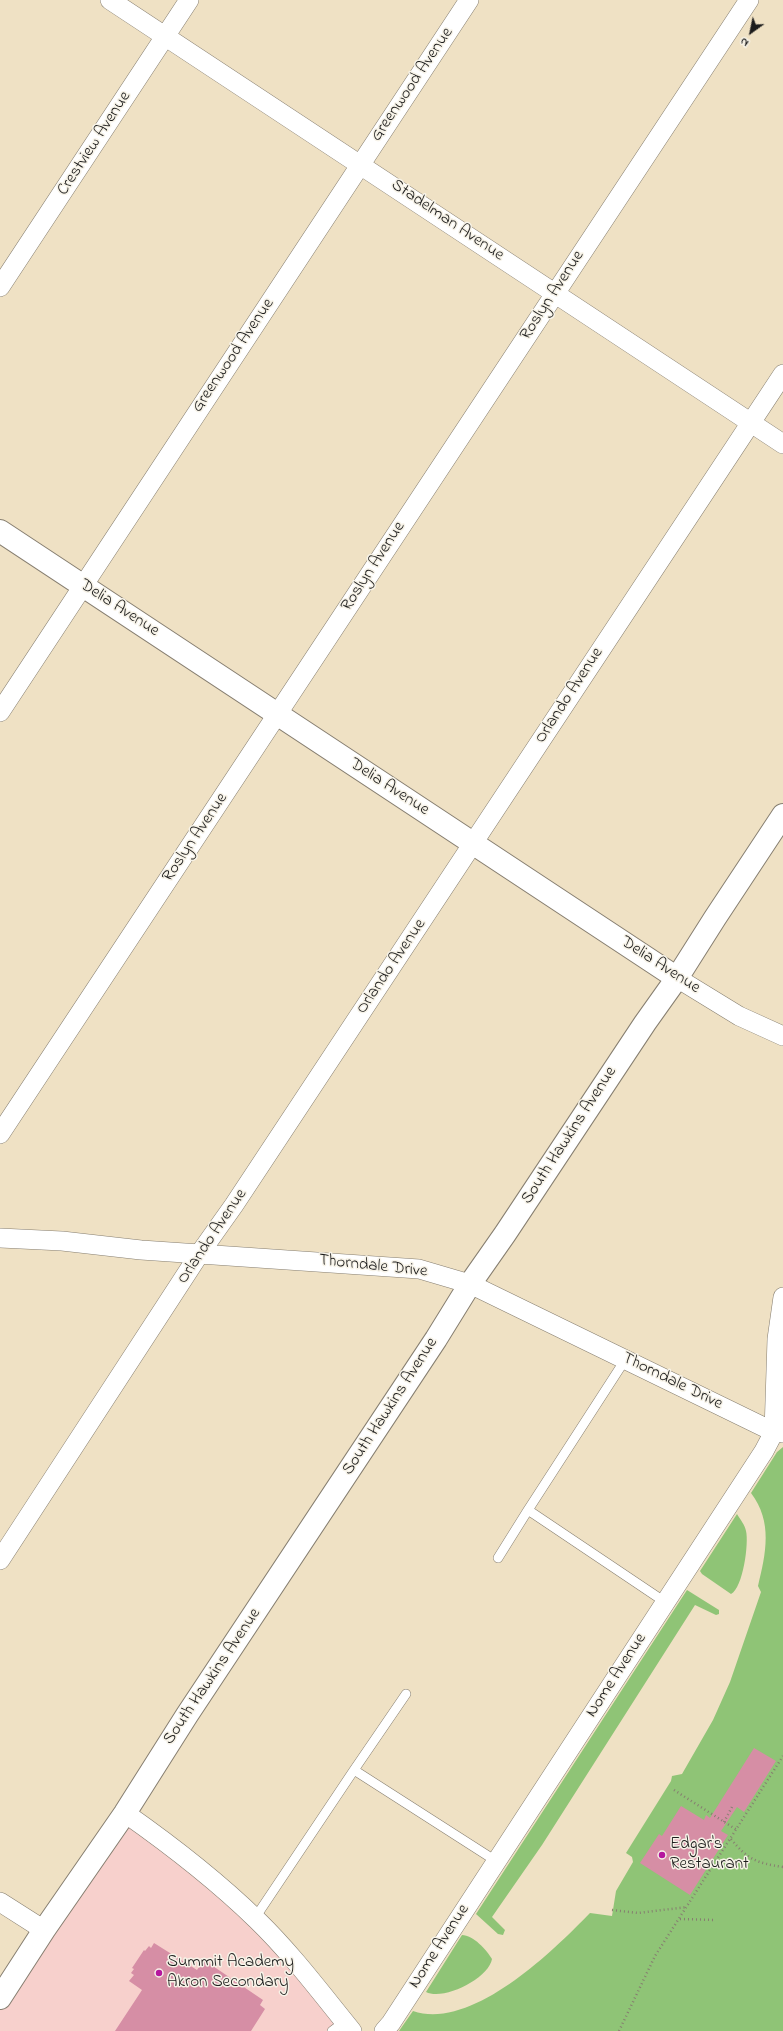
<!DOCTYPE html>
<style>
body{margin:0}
#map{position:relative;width:783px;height:2031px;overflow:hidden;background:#efe1c4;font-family:"Indie Flower",sans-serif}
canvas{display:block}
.north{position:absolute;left:731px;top:12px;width:40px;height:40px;-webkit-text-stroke:3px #f7f3e8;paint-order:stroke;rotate:213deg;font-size:11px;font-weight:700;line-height:16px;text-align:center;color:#1c1c1c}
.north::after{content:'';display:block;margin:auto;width:14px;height:18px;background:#1c1c1c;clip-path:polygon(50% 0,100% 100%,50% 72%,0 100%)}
</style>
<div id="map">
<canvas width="783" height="2031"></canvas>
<div class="north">N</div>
</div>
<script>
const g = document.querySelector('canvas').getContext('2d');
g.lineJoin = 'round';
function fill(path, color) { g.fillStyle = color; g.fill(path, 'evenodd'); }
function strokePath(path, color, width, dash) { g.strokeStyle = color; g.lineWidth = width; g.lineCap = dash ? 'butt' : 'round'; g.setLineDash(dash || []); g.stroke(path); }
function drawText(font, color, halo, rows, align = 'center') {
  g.font = font + ' "Indie Flower",sans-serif'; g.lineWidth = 3; g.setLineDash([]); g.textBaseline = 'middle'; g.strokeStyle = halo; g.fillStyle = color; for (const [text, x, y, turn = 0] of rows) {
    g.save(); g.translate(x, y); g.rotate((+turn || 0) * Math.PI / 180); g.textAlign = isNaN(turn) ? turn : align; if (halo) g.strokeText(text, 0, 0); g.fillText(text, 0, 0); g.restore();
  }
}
const built = new Path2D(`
 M125,1813L191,1862L352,2031H0V1998Z`);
const green = new Path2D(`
 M783,1447V2031H399L413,2011C472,2031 553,1951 590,1913L612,1916L616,1891L633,1862L632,1857L626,1853L671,1781L672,1776L682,1774L713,1720L730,1682L761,1592L758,1586C766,1553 773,1522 751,1493L777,1452Z
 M737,1514C740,1519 745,1525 746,1531C749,1543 743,1588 731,1594L702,1574L700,1571Z
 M687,1590L719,1610V1614L716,1615L695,1605L542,1845L492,1917L505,1930L503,1935L498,1934L476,1914Z
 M462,1935C473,1935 487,1950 492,1959C489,1978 444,2001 426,1992Z`);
const building = new Path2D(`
 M754,1748L776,1761L744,1812L737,1807L721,1831L728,1835L690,1895L640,1863L659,1834L662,1836L681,1806L704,1820L706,1815L710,1818Z
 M154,1943L197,1970L204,1960L263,2000L260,2005L265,2009L251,2031H115L142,1990L129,1981L134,1975L131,1973L134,1969L132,1968L144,1950L145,1951L149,1946L151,1948Z`);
const path = new Path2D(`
 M674,1790L737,1830
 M724,1822L733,1805
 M731,1839C748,1860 757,1863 783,1867
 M612,1910L638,1913L687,1907
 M680,1919L716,1920
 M619,2031L655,1956L783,1756`);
const service = new Path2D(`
 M625,1360L528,1510L665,1602
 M498,1558L528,1510
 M354,1770L406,1694
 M255,1918L354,1770L496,1861
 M332,2031L344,2022`);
const minor = new Path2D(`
 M110,0L783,444
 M0,287L189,0
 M0,712L469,0
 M677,978L739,1016L783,1036
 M0,1134L749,0
 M0,1238L62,1241L141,1250L419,1269L470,1284L774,1432L783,1433
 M0,1560L200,1253L234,1205L783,374
 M125,1813C172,1846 216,1880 257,1920C292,1954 321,1993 352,2031
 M0,1902L44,1930
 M384,2031L391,2023L764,1451L774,1432L777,1339L783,1297`);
const tertiary = new Path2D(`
 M0,531L677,978`);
const secondary = new Path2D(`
 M0,1998L44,1930L125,1813L187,1715L436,1339L470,1284L505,1234L645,1023L677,978L715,918L783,815`);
const markers = [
 [662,1855,4,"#b5179e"],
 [159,1973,4,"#b5179e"]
];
const streetNames = [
 ["Greenwood Avenue",413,85,-56],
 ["Crestview Avenue",95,144,-57],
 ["Stadelman Avenue",447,221,34],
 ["Roslyn Avenue",553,296,-57],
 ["Greenwood Avenue",234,356,-56],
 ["Roslyn Avenue",374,567,-57],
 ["Delia Avenue",119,609,33],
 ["Orlando Avenue",570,696,-57],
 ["Delia Avenue",389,788,33],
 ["Roslyn Avenue",196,838,-56],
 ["Delia Avenue",660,966,33],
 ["Orlando Avenue",392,967,-56],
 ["South Hawkins Avenue",570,1136,-57],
 ["Orlando Avenue",213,1237,-56],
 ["Thorndale Drive",373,1267,6],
 ["Thorndale Drive",672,1382,26],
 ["South Hawkins Avenue",391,1407,-57],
 ["Nome Avenue",617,1676,-57],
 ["South Hawkins Avenue",213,1677,-56],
 ["Nome Avenue",440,1947,-57]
];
const poiNames = [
 ["Edgar's",670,1845],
 ["Restaurant",670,1865],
 ["Summit Academy",167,1963],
 ["Akron Secondary",167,1983]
];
fill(built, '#f7d0cc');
fill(green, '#8fc476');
fill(building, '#d68ea5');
strokePath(service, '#867e70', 10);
strokePath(minor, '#867e70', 20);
strokePath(tertiary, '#867e70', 24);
strokePath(secondary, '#867e70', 24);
strokePath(path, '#867e70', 2.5, [1, 3]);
strokePath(service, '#fff', 9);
strokePath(minor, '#fff', 19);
strokePath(tertiary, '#fff', 22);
strokePath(secondary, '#fff', 22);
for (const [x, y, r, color] of markers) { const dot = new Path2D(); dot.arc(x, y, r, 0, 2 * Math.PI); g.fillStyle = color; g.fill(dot); strokePath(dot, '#f7f3e8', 1.5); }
drawText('17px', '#1c1c1c', '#f7f3e8', streetNames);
drawText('17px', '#1c1c1c', '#f7f3e8', poiNames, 'left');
</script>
